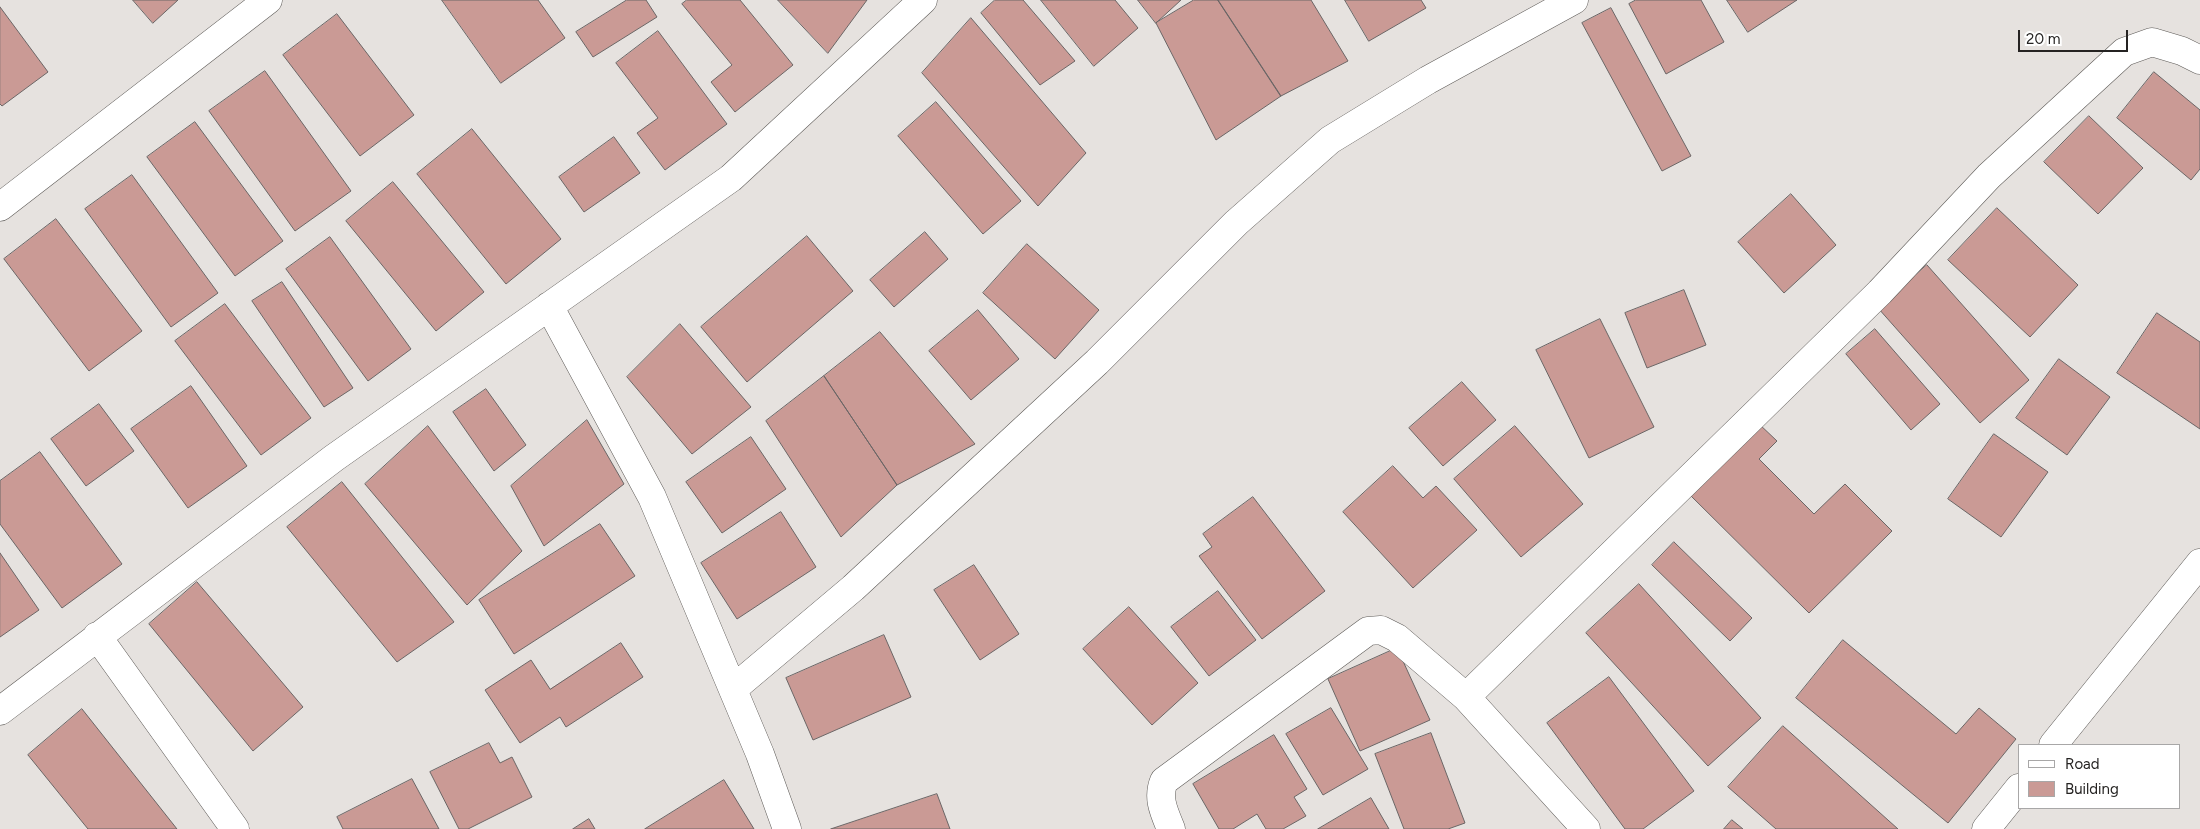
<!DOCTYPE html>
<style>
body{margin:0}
#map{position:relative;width:2200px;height:829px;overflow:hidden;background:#e6e2df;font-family:Figtree,sans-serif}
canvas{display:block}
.legend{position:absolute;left:2018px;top:744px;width:162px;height:65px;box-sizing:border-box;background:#fff;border:1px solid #a8a7a7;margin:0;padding:6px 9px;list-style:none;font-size:15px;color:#252322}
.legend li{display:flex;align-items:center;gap:10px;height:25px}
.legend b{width:25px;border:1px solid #a8a7a7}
.scale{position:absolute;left:2018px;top:30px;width:110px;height:22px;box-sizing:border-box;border:2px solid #252322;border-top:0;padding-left:6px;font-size:15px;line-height:18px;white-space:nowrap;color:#252322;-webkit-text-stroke:4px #fff;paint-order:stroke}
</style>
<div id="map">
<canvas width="2200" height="829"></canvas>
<ul class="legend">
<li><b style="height:6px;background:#fff"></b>Road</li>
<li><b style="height:14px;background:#ca9a95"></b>Building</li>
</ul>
<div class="scale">20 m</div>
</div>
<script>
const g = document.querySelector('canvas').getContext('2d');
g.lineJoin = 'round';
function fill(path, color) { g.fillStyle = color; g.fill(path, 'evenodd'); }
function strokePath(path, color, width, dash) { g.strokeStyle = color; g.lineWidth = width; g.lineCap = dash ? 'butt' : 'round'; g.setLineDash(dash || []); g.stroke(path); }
const building = new Path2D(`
 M133,0H178L153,23Z
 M442,0H538L565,38L501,83Z
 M627,0H646L657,17L593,57L576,32Z
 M687,0H740L793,65L735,112L711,82L732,65L682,4Z
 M778,0H867L828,53Z
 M995,0H1023L1075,61L1040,85L981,13Z
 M1041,0H1115L1138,28L1094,66Z
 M1138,0H1181L1156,23Z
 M1194,0H1218L1281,96L1216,140L1156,23Z
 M1218,0H1311L1348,61L1281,96Z
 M1345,0H1421L1426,8L1369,41Z
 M1636,0H1701L1724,42L1666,74L1629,4Z
 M1727,0H1797L1748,32Z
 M0,7L48,72L2,106L0,104Z
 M1611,8L1691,156L1662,171L1582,23Z
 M337,14L414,115L360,156L283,55Z
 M971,18L1086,153L1038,206L922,73Z
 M658,31L727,124L665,170L637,133L658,118L616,63Z
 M265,71L351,191L295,231L209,111Z
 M2154,72L2200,110V169L2191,180L2117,118Z
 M936,102L1021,201L983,234L898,136Z
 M2089,116L2143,168L2098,214L2044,162Z
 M195,122L283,241L235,276L147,157Z
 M472,129L561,239L506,284L417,174Z
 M614,137L640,173L584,212L559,177Z
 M132,175L218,293L171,327L85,209Z
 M393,182L484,292L436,331L346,221Z
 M1791,194L1836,245L1784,293L1738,242Z
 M1997,208L2078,285L2030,337L1948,260Z
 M56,219L142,331L89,371L4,259Z
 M925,232L948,259L894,307L870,280Z
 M807,236L853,291L747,382L701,327Z
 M330,237L411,349L368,381L286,269Z
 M1027,244L1099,310L1055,359L983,293Z
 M1927,265L2029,380L1980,423L1878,308Z
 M282,282L353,388L324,407L252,301Z
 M1684,290L1706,345L1647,368L1625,313Z
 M225,304L311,418L261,455L175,341Z
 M978,310L1019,359L971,400L929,351Z
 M2157,313L2200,342V429L2117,373Z
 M1600,319L1654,427L1589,458L1536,350Z
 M680,324L751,407L692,454L627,377Z
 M1875,329L1940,404L1911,430L1846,354Z
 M880,332L975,444L897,485L824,376Z
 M2059,359L2110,397L2067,455L2016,418Z
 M824,376L897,485L841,537L766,421Z
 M1462,382L1496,420L1443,466L1409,428Z
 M191,386L247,466L188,508L131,429Z
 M486,389L526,445L494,471L453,412Z
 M99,404L134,451L86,486L51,439Z
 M587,420L624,484L544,546L511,486Z
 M1758,423L1777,441L1759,459L1814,514L1845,484L1892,531L1809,613L1688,493Z
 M428,426L522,551L467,605L365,484Z
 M1515,426L1583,504L1521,557L1454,479Z
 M1994,434L2048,472L2001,537L1948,499Z
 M751,437L786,489L722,533L686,482Z
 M40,452L122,564L62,608L0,524V481Z
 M1393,466L1423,498L1436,486L1477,530L1413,588L1343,512Z
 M342,482L454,622L397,662L287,527Z
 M1253,497L1325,591L1262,639L1199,556L1212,547L1203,534Z
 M781,512L816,567L737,619L701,563Z
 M600,524L635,576L514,654L479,600Z
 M1674,542L1752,618L1730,641L1652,565Z
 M0,553L39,610L0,637Z
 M974,565L1019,634L980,660L934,590Z
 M197,582L303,707L253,751L149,624Z
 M1639,584L1761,718L1708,766L1586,633Z
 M1218,591L1256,640L1209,676L1171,627Z
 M1129,607L1198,683L1152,725L1083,649Z
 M884,635L911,697L813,740L786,678Z
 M1843,640L1956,734L1979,708L2016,739L1948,823L1796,698Z
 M621,643L643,677L566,727L560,717L520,743L485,690L531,660L550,689Z
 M1397,648L1430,720L1360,751L1328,679Z
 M1609,677L1694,791L1643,829H1625L1547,723Z
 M1331,708L1368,769L1323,795L1286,734Z
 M82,709L177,829H88L28,755Z
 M1783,726L1898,829H1776L1728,787Z
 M1431,733L1465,823L1448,829H1404L1375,754Z
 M1274,735L1307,789L1294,797L1306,816L1283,829H1266L1257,814L1233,829H1219L1193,784Z
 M489,743L500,763L512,757L532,797L468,829H459L430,772Z
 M412,779L439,829H343L337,817Z
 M724,780L754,829H645Z
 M937,794L950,829H831Z
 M1371,798L1389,829H1318Z
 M589,819L595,829H573Z
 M1732,820L1743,829H1724Z`);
const minor = new Path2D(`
 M0,207L268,0
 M549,306L652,497L760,754L787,829
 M97,636L235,829
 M733,689L853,588L1097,362L1236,223L1330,140L1428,80L1574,0
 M1466,697L1880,292L1989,176L2124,52L2152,42L2182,51L2200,60
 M0,711L334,458L731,178L923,0
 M2053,745L2200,563
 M1171,829C1164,812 1157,798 1164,781L1368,631L1381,630L1397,638L1466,697L1586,829
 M1986,829L2019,788`);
fill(building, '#ca9a95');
strokePath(building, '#6b6666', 1);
strokePath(minor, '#5e5b58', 29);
strokePath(minor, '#fff', 28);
</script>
